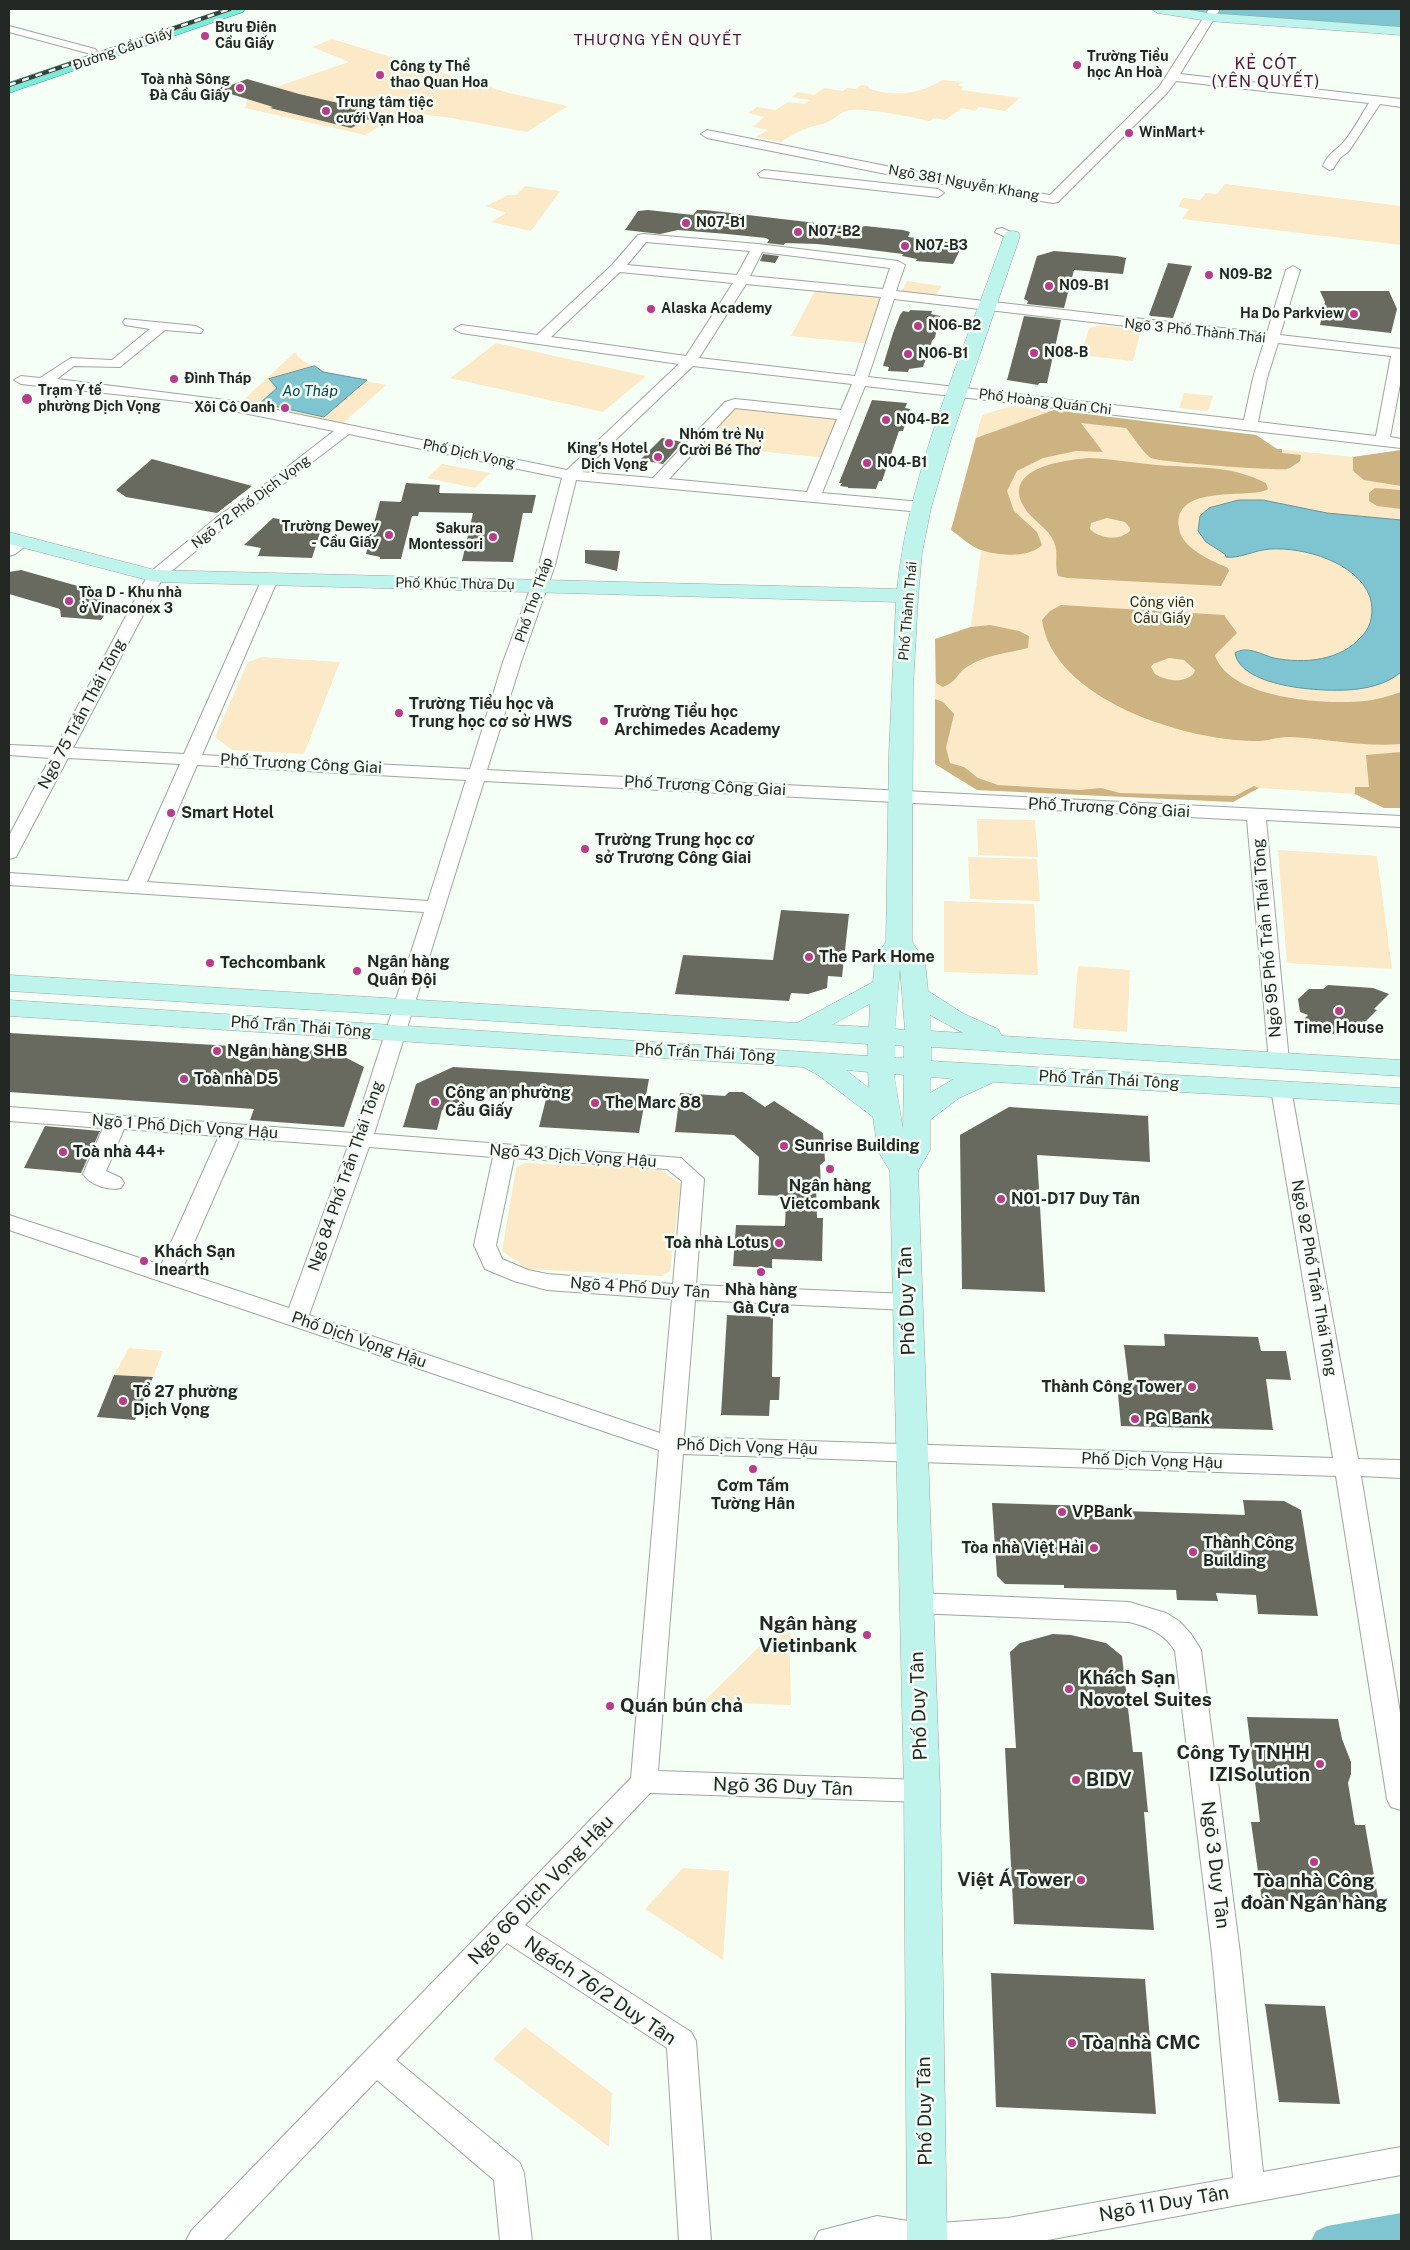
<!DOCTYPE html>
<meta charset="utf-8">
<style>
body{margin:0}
#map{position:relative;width:1410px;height:2250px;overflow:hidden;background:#f5fff5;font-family:"Public Sans",sans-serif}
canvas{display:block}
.frame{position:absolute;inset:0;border:10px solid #242824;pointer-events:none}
</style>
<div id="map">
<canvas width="1410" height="2250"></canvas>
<div class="frame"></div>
</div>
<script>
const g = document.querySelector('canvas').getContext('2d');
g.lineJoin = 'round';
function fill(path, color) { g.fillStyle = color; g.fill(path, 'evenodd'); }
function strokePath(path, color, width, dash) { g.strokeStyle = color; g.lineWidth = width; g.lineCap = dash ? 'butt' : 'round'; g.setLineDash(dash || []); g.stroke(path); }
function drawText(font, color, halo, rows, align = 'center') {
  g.font = font + ' "Public Sans",sans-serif'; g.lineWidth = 5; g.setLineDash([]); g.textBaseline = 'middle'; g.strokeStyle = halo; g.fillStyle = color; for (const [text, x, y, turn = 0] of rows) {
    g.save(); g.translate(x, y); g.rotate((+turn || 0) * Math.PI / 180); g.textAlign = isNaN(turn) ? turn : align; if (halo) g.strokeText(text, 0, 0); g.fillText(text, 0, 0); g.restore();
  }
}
const green = new Path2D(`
 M332,39L509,93L568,106L527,132L451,118L404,112L365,135L245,108L247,100L270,89L349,62L312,47Z
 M942,80L964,82L958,85L963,87L961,90L1020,98L1005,111L979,107L975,111L962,108L945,120L934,118L930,121C910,117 870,108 850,110C840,111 832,122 823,124C806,127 795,133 781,142L756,137L768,130L753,127L764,117L748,113L757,107L776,110L788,102L804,104L810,100L792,97L798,92L814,95L824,88L843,91L847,88L856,89L861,85L868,86L870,89C895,97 920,94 942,80Z
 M1225,184L1401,206V245L1182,219L1189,209L1178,207L1183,198L1200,200L1206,193L1217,194Z
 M525,186L560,191L531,231L491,222L506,213L486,206L508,195H516Z
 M907,281L942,286L935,296L900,294Z
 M817,287L888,296L872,344L791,336Z
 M1100,325L1141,330L1133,361L1089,356L1082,351L1089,328Z
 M496,343L646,376L603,412L450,378Z
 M295,352C308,374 362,380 386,385L342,424L239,404Z
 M1184,393L1213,396L1208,411L1179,408Z
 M730,405L845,415L828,458L693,445Z
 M1012,406L1256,435L1277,449L1353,457L1401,450V808H1384L1355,794L1259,788L1233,802L977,790L935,764V639L971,626L981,550L951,530L982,415Z
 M442,464L490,473L475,488L427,478Z
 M262,657L340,662L304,754L232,750L215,737L248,662Z
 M977,819L1035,820L1038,857L978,855Z
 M1278,850L1377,856L1392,969L1287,963Z
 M968,857L1037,859L1040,901L970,899Z
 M944,901L1034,904L1038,975L944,972Z
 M1078,966L1130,970L1127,1032L1073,1028Z
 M524,1163L659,1169L681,1184L670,1271L662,1276L528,1269L502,1251L516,1168Z
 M129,1348L163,1351L153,1377L114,1375Z
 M789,1617L791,1705L703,1702Z
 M683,1868L729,1871L723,1960L645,1909Z
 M525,2027L612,2093L609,2147L493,2059Z`);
const forest = new Path2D(`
 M1054,410L1256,435L1277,449H1282V453L1301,455L1300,461C1296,464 1291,468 1287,469C1276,471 1158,462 1151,458C1144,454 1132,435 1126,428L1081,423L1103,452L1076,451L1043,458L1017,471L1007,491L1014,511L1037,532L1042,545C1029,558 999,556 981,550C971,547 960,536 951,530L976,438Z
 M1401,450V486L1364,480L1353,471V457Z
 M1089,458C1117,459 1144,465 1173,466C1206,468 1235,467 1266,483L1268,489C1252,500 1172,482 1179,528C1181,548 1212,561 1228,568L1229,571L1221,586L1067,578L1058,576C1054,565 1059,553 1054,542C1048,527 1032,521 1024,507C1001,468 1064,460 1089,458ZM1107,518L1125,522L1130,528V531C1119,541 1100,539 1090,529L1091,523Z
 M1375,488L1401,490V509L1377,506L1369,501V493Z
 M1061,605L1224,615L1237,633L1215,655C1229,699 1325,705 1364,701C1377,700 1389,696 1401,692V744C1361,747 1330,739 1291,737C1279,736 1266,742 1253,741C1185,740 1053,700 1042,620L1050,611ZM1169,658L1184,660L1195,670L1194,673C1185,684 1166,681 1155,674L1151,667L1153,664Z
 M990,625L1019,631L1029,636L1028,648C1008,653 984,655 967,667C956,674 959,680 943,687L936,683L935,639L971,627Z
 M935,699L943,702L954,714L946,748L950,763L964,767L978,778L998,785L1080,790L1101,788L1120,793L1235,796L1254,786L1259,788L1233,802L977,790L935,764Z
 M1401,752V808H1384L1355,794V787H1369L1366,755Z`);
const water = new Path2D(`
 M1173,9H1401V28L1239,17Z
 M315,366L323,372L367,380L324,417L260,403L277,388L269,379Z
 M1239,500H1263L1327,513L1401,520V672C1390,682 1373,687 1358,689C1330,693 1241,689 1235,653C1247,645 1262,655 1274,658C1304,664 1341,661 1362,636C1372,626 1374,611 1370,597C1357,562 1304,547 1270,549C1254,550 1240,559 1226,557L1225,554L1206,542L1198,531L1200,516L1209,508Z`);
const canal = new Path2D(`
 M1401,2213V2241H1311L1316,2231L1327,2226Z`);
const building = new Path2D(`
 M247,79L299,94L382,113L351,128L270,108L273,107L218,90Z
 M648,210L693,215L697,210H705L859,228L865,226L903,230L910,232L908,237L963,244L953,264L916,261L917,259L902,256L903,254L855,248L817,244L785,243L784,245L767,243L769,240L766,238L727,234L678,230L660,234L625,230L638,211Z
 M1054,251L1117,256L1126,258L1123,274L1074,270L1064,308L1027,304L1028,301L1024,299L1037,256Z
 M763,254L779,256L775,263L760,261Z
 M1168,263L1192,266L1173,318L1151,316L1149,315Z
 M1320,291H1389L1397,309L1391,333L1320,325L1325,302Z
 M910,310L932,311L931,314L940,316L935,337L932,341L923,367L909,369L908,372L888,371L889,367L883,366L893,333L900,315L903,311L909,312Z
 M1024,316L1061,320L1047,383H1039L1038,385L1007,380Z
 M872,400L907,403L905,408L910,409L903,431H899L882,481H879L876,489L848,488V487L840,486L842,483H839Z
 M662,438L683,442L663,464L640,460Z
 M152,459L252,486L217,513L126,497L116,490Z
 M406,483L440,485L439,493L536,495L532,513H523L513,562L462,561L473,513L419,512L418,516H412L401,559H380V557L366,554L380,501L401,502Z
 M273,518L307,524L323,523L312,558L258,556L261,548L244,545Z
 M585,550L620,551L617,571L585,563Z
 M21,570L99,592L109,608L101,620L61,617L60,609L9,594V572Z
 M781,910L849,914L842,977L828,976L827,988L808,994L791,993L789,1001L675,994L683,955L773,960Z
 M1328,985L1373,988L1389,994L1374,1009L1377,1010L1358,1029L1353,1027L1348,1031L1343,1029L1336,1035L1302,1021L1308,1015L1300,1012L1298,999L1309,989H1323Z
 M9,1033L335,1052L364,1067L344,1127L250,1120L254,1109L9,1092Z
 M453,1067L649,1079L639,1133L539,1127L547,1095L480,1092L442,1110L437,1130L403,1127L416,1084Z
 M729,1092H743L765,1107L774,1101L823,1133L825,1161L820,1165L821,1188L816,1187L817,1218H823L822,1261L772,1259V1268L733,1266L736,1225L785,1226L786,1196L758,1195L759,1157L734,1135L675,1132L680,1093L725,1096Z
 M1009,1107L1148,1116L1150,1162L1037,1155L1045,1292L962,1289L960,1135Z
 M45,1126L100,1131L81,1173L24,1168Z
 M727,1315L773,1317L772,1377H780L779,1400H770L769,1416L721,1415Z
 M1164,1334L1258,1337L1261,1351H1286L1291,1380L1266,1379L1273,1430L1121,1426L1118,1394H1130L1124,1345L1165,1346Z
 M114,1375L153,1377L135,1420L97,1417Z
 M1243,1500L1284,1501L1301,1510L1318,1616L1258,1614L1256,1595L1216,1593L1218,1601L1177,1600L1176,1590L1064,1588V1585L1005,1584L997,1576L992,1503L1123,1507L1124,1511L1245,1515Z
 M1053,1634L1071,1635L1106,1643L1122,1656L1133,1752H1142L1148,1812H1144L1154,1930L1014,1924L1005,1748H1016L1010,1652L1020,1643Z
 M1247,1717L1338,1719L1342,1739L1351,1762V1774L1348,1783L1355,1825H1365L1379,1904L1262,1900L1251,1822H1260Z
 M991,1973L1145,1979L1156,2114L996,2107Z
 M1265,2004L1325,2006L1340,2104L1279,2102Z`);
const street = new Path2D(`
 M1209,9H1220L1180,74L1401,99V107L1380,104L1349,151L1340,158L1333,169L1329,170L1323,166C1327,156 1333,152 1340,146C1350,137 1361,115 1369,103L1176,81L1167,93L1058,202L1053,203L901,177L707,138L701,134L707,130L901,169L1050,195L1159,87Z
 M9,26L95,49L97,51L91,54L9,32Z
 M764,170L938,189L944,193L938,197L760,177L758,174Z
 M1002,228L1019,236L1012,240L995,232L997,229Z
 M643,234L758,244L898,261L905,265L896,291L1267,333L1286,270L1293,266L1300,270L1280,335L1401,349V379L1390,437L1401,439V448L865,386L822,493L921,502L929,507L927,510L921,512L576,480L555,565L521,662L487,770L1401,816V827L1266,820L1289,1061L1286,1065L1279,1067L1272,1065L1269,1061L1247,820L484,781L374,1134L681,1158L704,1179L696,1285L907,1294L915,1297L918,1302L915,1307L907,1310L695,1300L684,1437L1333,1458L1271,1089L1274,1084L1281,1083L1288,1084L1291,1089L1358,1459L1401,1460V1478L1361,1476L1401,1719V1810L1391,1807L1387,1799L1336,1476L683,1454L658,1771L922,1780L932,1783L936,1791L932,1799L922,1802L650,1793L525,1925L691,2032L696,2041L711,2241H679L667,2048L507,1943L396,2060L520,2163L524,2173L532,2241H500L494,2180L377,2080L223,2241H186L191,2231L631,1778L659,1450L9,1230V1215L161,1265L219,1136L124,1129L106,1171L121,1178L124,1183L121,1188C109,1191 90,1185 83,1174L103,1128L9,1121V1107L353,1133L424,912L9,885V873L128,881L180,764L68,758L18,853L16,857L9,859V836L50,758L9,755V745L56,747L149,573L221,514L255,492L334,431L188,402L21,384L14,380L21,376L40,378L71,358L112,360L150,329L125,325L123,322L125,319L196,326L203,330L201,333L165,330L120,367L74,366L57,379L233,401L567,470L679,364L461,333L454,329L461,325L537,335L612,265L638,235ZM646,242L750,251L737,275L627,265ZM762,252L890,268L883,289L750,276ZM620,272L733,283L686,356L551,337ZM746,284L881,297L855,376L699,358ZM894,299L1264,342L1253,378L1244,420L868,377ZM1278,343L1391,356L1376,436L1258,422L1267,378ZM693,366L852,384L841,410L735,399L725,402L653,478L582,472ZM735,408L837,419L807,492L669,479ZM349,434L562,478L539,565L503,662L470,769L202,755L278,579L270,574L262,579L184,754L73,748L162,579L233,520L265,498ZM197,765L466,780L428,901L147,882ZM240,1138L348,1146L289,1308L181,1272ZM369,1147L493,1157L474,1245L485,1269L514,1281L547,1290L672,1299L660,1433L309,1315ZM514,1158L667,1169L682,1181L673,1284L547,1274L528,1270L502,1259L496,1245Z
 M23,537L29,539L31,542L15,554L9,556V544Z
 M916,1593L1129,1602L1166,1613L1179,1621L1191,1634L1201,1650L1240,1953L1263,2172L1401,2147V2175L1042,2241H814L819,2231L877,2216L927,2224L1008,2218L1233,2178L1212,1953L1175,1651C1164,1633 1149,1627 1129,1622L916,1613L907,1610L903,1603L907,1596Z`);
const secondary = new Path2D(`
 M1151,9H1183L1208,13L1401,27V35L1208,21L1158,13Z
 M1012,231L1018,232L1020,236L951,439L931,508L922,553L918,598L913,688L912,942L925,961L928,991L964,1014L998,1029L1002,1036L1401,1060V1076L931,1047V1061L1401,1088V1104L994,1082L959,1098L930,1120V1150L918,1171L940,1791L947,2241H907L904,1791L890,1171L878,1151L873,1117L818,1075L803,1067L9,1016V1000L868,1056V1044L9,991V975L797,1023L873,982L875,958L886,942L889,752L896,602L155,582L9,544V532L155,570L897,589C910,466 964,352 1004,236L1006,232ZM900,968L905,1030L895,1029ZM870,1004L869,1027L832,1025ZM930,1015L963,1033L931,1031ZM895,1045L904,1046V1058H895ZM846,1070L868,1072L869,1088ZM894,1074L904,1075L903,1129ZM931,1077L954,1079L930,1093Z`);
const primary = new Path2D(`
 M225,9H245L243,12L9,93V83Z`);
const rail = new Path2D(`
 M9,85L230,9`);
const markers = [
 [205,36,5,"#b93c8a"],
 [1077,65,5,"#b93c8a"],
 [380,75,5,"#b93c8a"],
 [240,88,5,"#b93c8a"],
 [326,111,5,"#b93c8a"],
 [1129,133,5,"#b93c8a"],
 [686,223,5,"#b93c8a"],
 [798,232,5,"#b93c8a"],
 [905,246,5,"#b93c8a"],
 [1209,275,5,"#b93c8a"],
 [1049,286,5,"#b93c8a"],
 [651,309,5,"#b93c8a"],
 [1354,314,5,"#b93c8a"],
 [918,326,5,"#b93c8a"],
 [1034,353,5,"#b93c8a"],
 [908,354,5,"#b93c8a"],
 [174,379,5,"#b93c8a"],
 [27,399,6,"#b93c8a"],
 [285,408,5,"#b93c8a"],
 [886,420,5,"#b93c8a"],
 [669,443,5,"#b93c8a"],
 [658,457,5,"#b93c8a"],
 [867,463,5,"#b93c8a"],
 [389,535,5,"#b93c8a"],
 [493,537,5,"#b93c8a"],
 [69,601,5,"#b93c8a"],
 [399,713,5,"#b93c8a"],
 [604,721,5,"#b93c8a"],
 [171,813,5,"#b93c8a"],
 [585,849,5,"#b93c8a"],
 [809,957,5,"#b93c8a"],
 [210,963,5,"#b93c8a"],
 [357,971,5,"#b93c8a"],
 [1339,1011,5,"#b93c8a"],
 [217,1051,5,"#b93c8a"],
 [184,1079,5,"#b93c8a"],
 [435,1102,5,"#b93c8a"],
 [595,1103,5,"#b93c8a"],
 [784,1146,5,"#b93c8a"],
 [63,1152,5,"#b93c8a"],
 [830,1169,5,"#b93c8a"],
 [1001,1199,5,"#b93c8a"],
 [779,1243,5,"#b93c8a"],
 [144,1261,5,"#b93c8a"],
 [761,1272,5,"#b93c8a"],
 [1192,1387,5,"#b93c8a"],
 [123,1401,5,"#b93c8a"],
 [1135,1419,5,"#b93c8a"],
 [753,1469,5,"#b93c8a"],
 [1062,1512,5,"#b93c8a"],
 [1094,1548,5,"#b93c8a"],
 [1193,1552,5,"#b93c8a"],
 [867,1635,5,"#b93c8a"],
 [1069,1689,5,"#b93c8a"],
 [610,1706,5,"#b93c8a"],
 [1320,1764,5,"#b93c8a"],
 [1076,1780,5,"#b93c8a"],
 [1314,1862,5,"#b93c8a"],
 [1081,1880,5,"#b93c8a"],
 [1072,2043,5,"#b93c8a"]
];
const farPoinames = [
 ["Bưu Điện",215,28],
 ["Cầu Giấy",215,44],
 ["Trường Tiểu",1087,57],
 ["học An Hoà",1087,73],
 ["Công ty Thể",390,67],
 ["thao Quan Hoa",390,83],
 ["Toà nhà Sông",230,80,"right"],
 ["Đà Cầu Giấy",230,96,"right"],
 ["Trung tâm tiệc",336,103],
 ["cưới Vạn Hoa",336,119],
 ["WinMart+",1139,133],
 ["N07-B1",696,223],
 ["N07-B2",808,232],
 ["N07-B3",915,246],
 ["N09-B2",1219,275],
 ["N09-B1",1059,286],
 ["Alaska Academy",661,309],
 ["Ha Do Parkview",1344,314,"right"],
 ["N06-B2",928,326],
 ["N08-B",1044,353],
 ["N06-B1",918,354],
 ["Đình Tháp",184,379],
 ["Trạm Y tế",38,391],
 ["phường Dịch Vọng",38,407],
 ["Xôi Cô Oanh",275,408,"right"],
 ["N04-B2",896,420],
 ["Nhóm trẻ Nụ",679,435],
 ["Cười Bé Thơ",679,451],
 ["King's Hotel",648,449,"right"],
 ["Dịch Vọng",648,465,"right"],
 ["N04-B1",877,463],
 ["Trường Dewey",379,527,"right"],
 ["- Cầu Giấy",379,543,"right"],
 ["Sakura",483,529,"right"],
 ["Montessori",483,545,"right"],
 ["Tòa D - Khu nhà",79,593],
 ["ở Vinaconex 3",79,609]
];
const farStreetnames = [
 ["Đường Cầu Giấy",123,49,-19],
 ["Ngõ 381 Nguyễn Khang",964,183,10],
 ["Ngõ 3 Phố Thành Thái",1195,331,6],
 ["Phố Hoàng Quán Chi",1045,402,7],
 ["Phố Dịch Vọng",469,454,12],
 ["Ngõ 72 Phố Dịch Vọng",251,502,-37],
 ["Phố Khúc Thừa Dụ",455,584,1],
 ["Phố Thọ Tháp",534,600,-71],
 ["Phố Thành Thái",908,611,-85]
];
const farParknames = [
 ["Công viên",1162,603],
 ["Cầu Giấy",1162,619]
];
const farNeighbourhoodnames = [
 ["THƯỢNG YÊN QUYẾT",658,40]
];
const farWaternames = [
 ["Ao Tháp",310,391]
];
const farQuarternames = [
 ["KẺ CÓT",1266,64],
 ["(YÊN QUYẾT)",1266,82]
];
const poiNames = [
 ["Trường Tiểu học và",409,704],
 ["Trung học cơ sở HWS",409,722],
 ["Trường Tiểu học",614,712],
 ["Archimedes Academy",614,730],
 ["Smart Hotel",181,813],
 ["Trường Trung học cơ",595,840],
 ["sở Trương Công Giai",595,858],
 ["The Park Home",819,957],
 ["Ngân hàng",367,962],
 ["Quân Đội",367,980],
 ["Techcombank",220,963],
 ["Time House",1339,1028,"center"],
 ["Ngân hàng SHB",227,1051],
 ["Toà nhà D5",194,1079],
 ["Công an phường",445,1093],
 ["Cầu Giấy",445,1111],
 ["The Marc 88",605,1103],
 ["Sunrise Building",794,1146],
 ["Toà nhà 44+",73,1152],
 ["Ngân hàng",830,1186,"center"],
 ["Vietcombank",830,1204,"center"],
 ["N01-D17 Duy Tân",1011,1199],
 ["Toà nhà Lotus",769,1243,"right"],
 ["Khách Sạn",154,1252],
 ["Inearth",154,1270],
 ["Nhà hàng",761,1290,"center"],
 ["Gà Cựa",761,1308,"center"],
 ["Thành Công Tower",1182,1387,"right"],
 ["Tổ 27 phường",133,1392],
 ["Dịch Vọng",133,1410],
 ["PG Bank",1145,1419],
 ["Cơm Tấm",753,1486,"center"],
 ["Tường Hân",753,1504,"center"],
 ["VPBank",1072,1512],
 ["Thành Công",1203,1543],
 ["Building",1203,1561],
 ["Tòa nhà Việt Hải",1084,1548,"right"]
];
const streetNames = [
 ["Ngõ 75 Trần Thái Tông",82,714,-62],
 ["Phố Trương Công Giai",301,764,3],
 ["Phố Trương Công Giai",705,786,3],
 ["Phố Trương Công Giai",1109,808,3],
 ["Ngõ 95 Phố Trần Thái Tông",1267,938,-95],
 ["Phố Trần Thái Tông",301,1027,4],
 ["Phố Trần Thái Tông",705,1053,3],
 ["Phố Trần Thái Tông",1109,1080,3],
 ["Ngõ 1 Phố Dịch Vọng Hậu",185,1127,4],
 ["Ngõ 43 Dịch Vọng Hậu",573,1156,4],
 ["Ngõ 84 Phố Trần Thái Tông",346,1176,-71],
 ["Ngõ 92 Phố Trần Thái Tông",1314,1278,80],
 ["Ngõ 4 Phố Duy Tân",640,1288,4],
 ["Phố Dịch Vọng Hậu",359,1340,19],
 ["Phố Dịch Vọng Hậu",747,1447,2],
 ["Phố Dịch Vọng Hậu",1152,1461,2]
];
const nearStreetnames = [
 ["Phố Duy Tân",907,1301,-92],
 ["Phố Duy Tân",919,1706,-92],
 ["Ngõ 36 Duy Tân",783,1787,2],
 ["Ngõ 3 Duy Tân",1215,1865,83],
 ["Ngõ 66 Dịch Vọng Hậu",541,1890,-46],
 ["Ngách 76/2 Duy Tân",600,1991,34],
 ["Phố Duy Tân",925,2111,-91],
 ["Ngõ 11 Duy Tân",1164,2204,-10]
];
const nearPoinames = [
 ["Ngân hàng",857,1624,"right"],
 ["Vietinbank",857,1646,"right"],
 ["Khách Sạn",1079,1678],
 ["Novotel Suites",1079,1700],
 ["Quán bún chả",620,1706],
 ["Công Ty TNHH",1310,1753,"right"],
 ["IZISolution",1310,1775,"right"],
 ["BIDV",1086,1780],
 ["Việt Á Tower",1071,1880,"right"],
 ["Tòa nhà Công",1314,1881,"center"],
 ["đoàn Ngân hàng",1314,1903,"center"],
 ["Tòa nhà CMC",1082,2043]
];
fill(green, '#fce9c7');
fill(forest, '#ceb382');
fill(water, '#7fc4d1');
strokePath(water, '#64959d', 1);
fill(canal, '#7fc4d1');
fill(building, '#696a5f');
strokePath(street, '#9ca69d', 2);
strokePath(secondary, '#9ca69d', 1);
strokePath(primary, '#259c88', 1);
fill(street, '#fff');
fill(secondary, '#bef4ec');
fill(primary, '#7de9d8');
strokePath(rail, '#3a3f3a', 4);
strokePath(rail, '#f5fff5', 2.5, [7]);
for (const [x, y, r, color] of markers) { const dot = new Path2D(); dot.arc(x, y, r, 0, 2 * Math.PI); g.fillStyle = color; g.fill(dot); strokePath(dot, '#f5fff5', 2); }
drawText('bold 14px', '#242824', '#f5fff5', farPoinames, 'left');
drawText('14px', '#242824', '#f5fff5', farStreetnames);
drawText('14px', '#392700', '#f5fff5', farParknames);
g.letterSpacing = '1px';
drawText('15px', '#50143a', '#f5fff5', farNeighbourhoodnames);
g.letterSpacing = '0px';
drawText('italic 15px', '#02444e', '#f5fff5', farWaternames);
g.letterSpacing = '1px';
drawText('16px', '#50143a', '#f5fff5', farQuarternames);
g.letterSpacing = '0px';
drawText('bold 16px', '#242824', '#f5fff5', poiNames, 'left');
drawText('16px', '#242824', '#f5fff5', streetNames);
drawText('19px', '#242824', '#f5fff5', nearStreetnames);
drawText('bold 19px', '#242824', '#f5fff5', nearPoinames, 'left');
</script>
